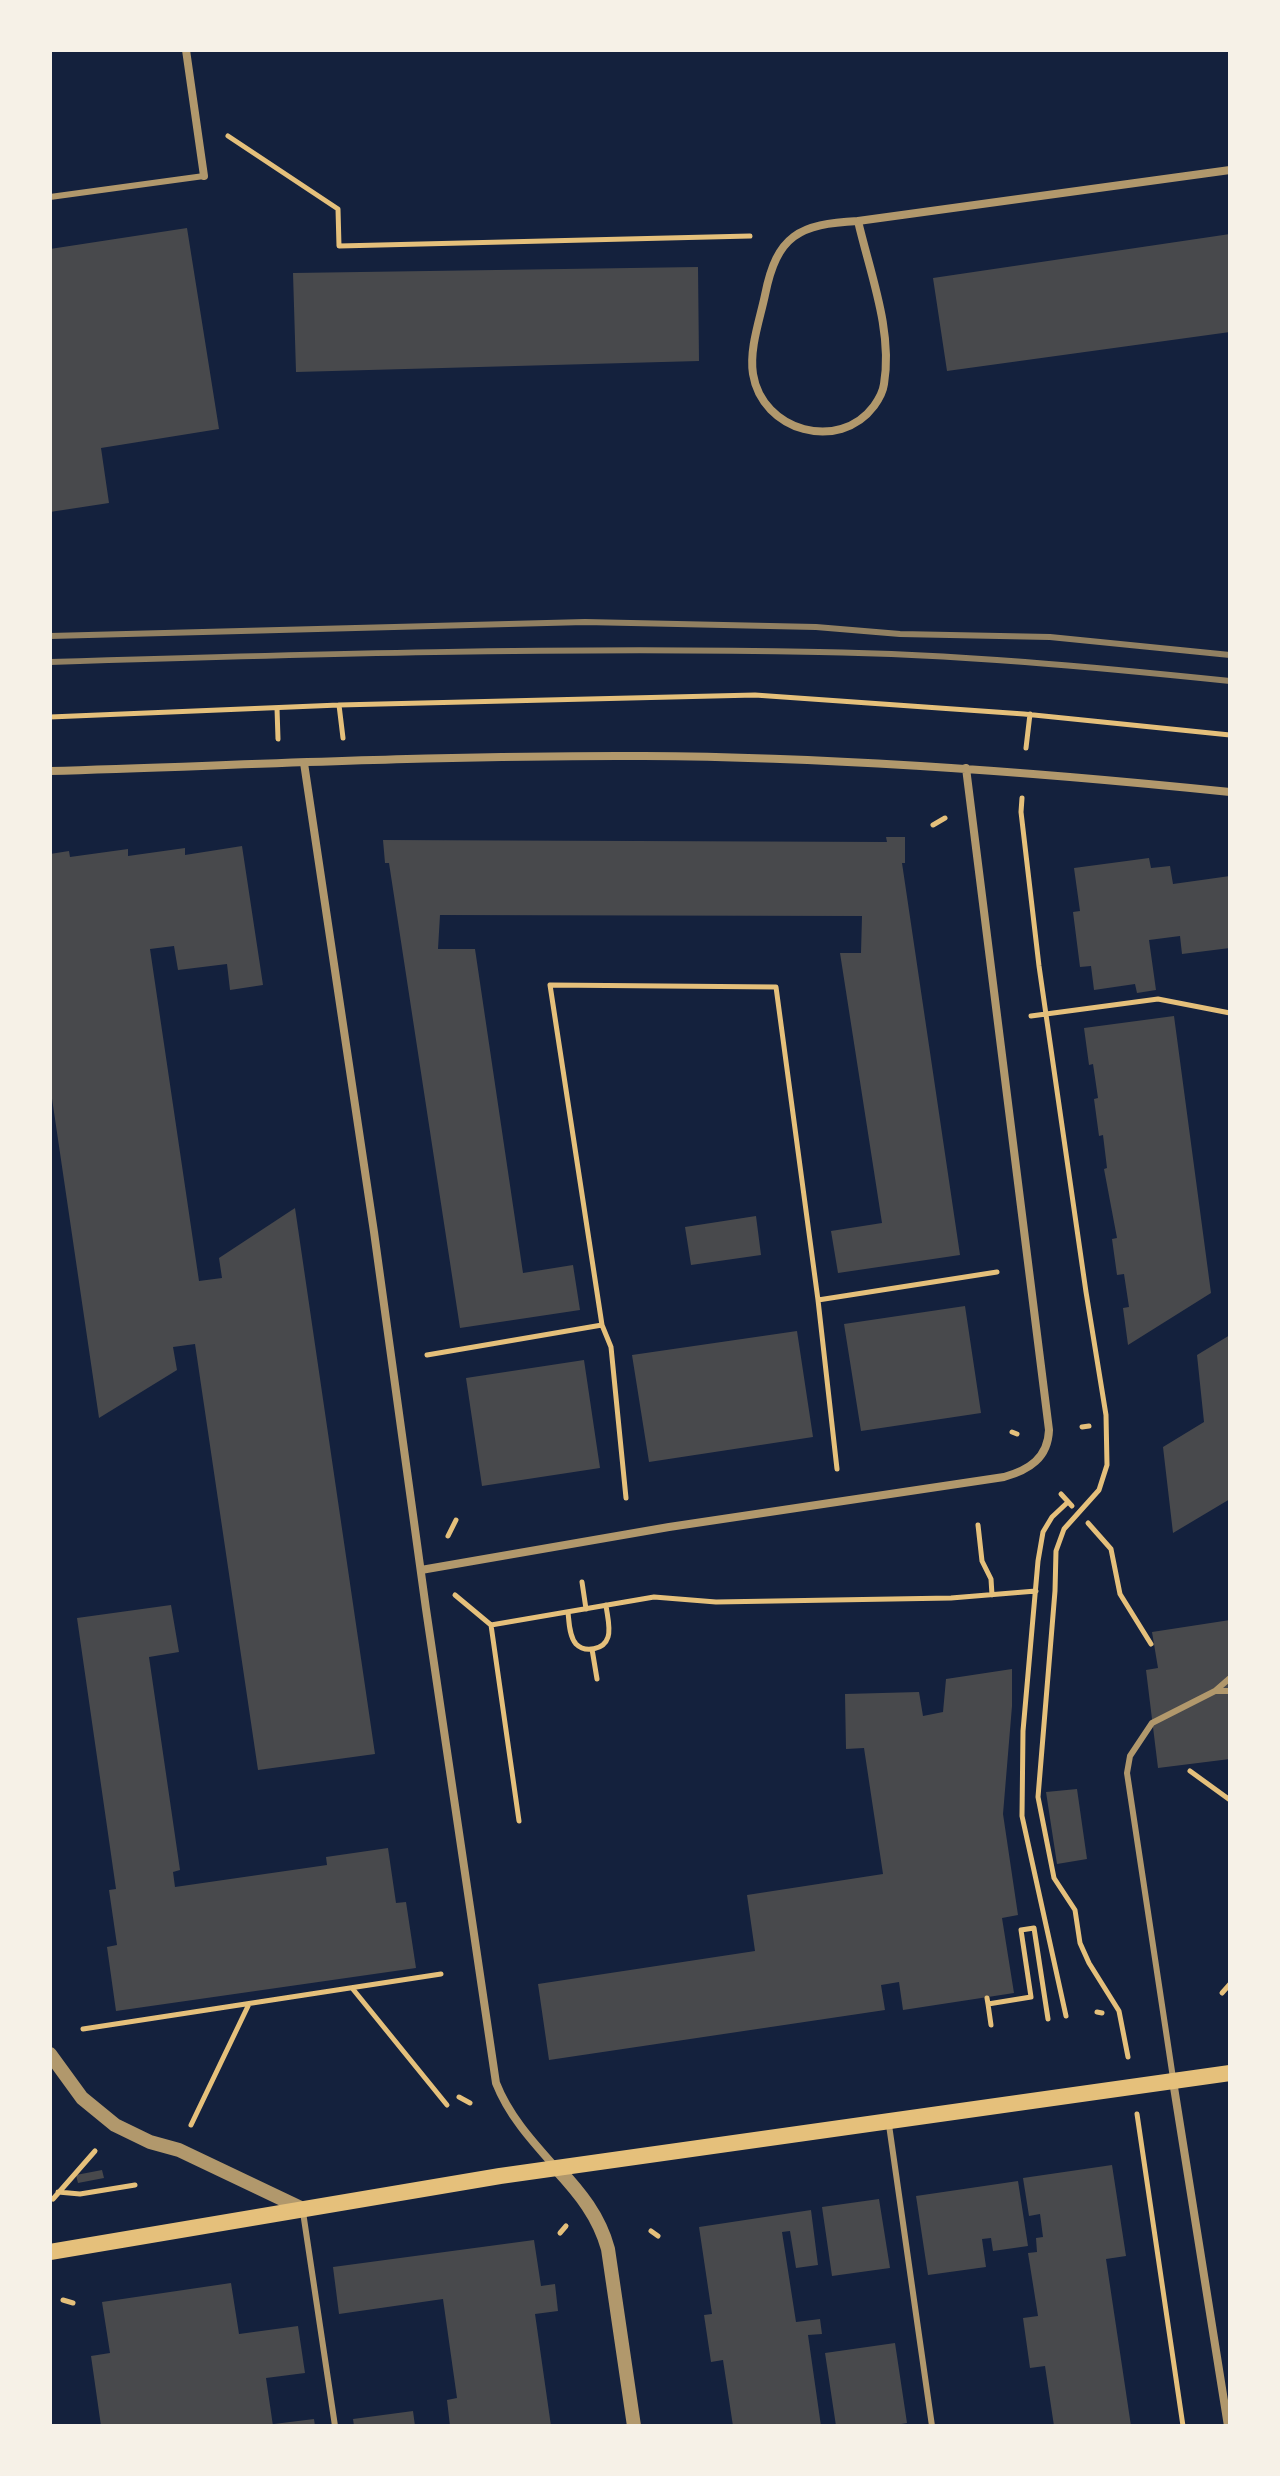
<!DOCTYPE html>
<style>
body{margin:0}
#map{position:relative;width:1280px;height:2476px;overflow:hidden;background:#14213d;font-family:"Work Sans",sans-serif}
canvas{display:block}
.frame{position:absolute;inset:0;border:52px solid #f6f1e7;pointer-events:none}
</style>
<div id="map">
<canvas width="1280" height="2476"></canvas>
<div class="frame"></div>
</div>
<script>
const g = document.querySelector('canvas').getContext('2d');
g.lineJoin = 'round';
function fill(path, color) { g.fillStyle = color; g.fill(path, 'evenodd'); }
function strokePath(path, color, width, dash) { g.strokeStyle = color; g.lineWidth = width; g.lineCap = dash ? 'butt' : 'round'; g.setLineDash(dash || []); g.stroke(path); }
const building = new Path2D(`
 M187,228L219,429L101,448L109,503L50,512V249Z
 M1230,234V332L947,371L933,278Z
 M698,267L699,361L296,372L293,273Z
 M886,837H905V863H902L960,1255L838,1273L831,1231L882,1223L840,953H861L862,916L440,915L438,949H475L523,1273L573,1265L580,1310L460,1328L389,863H385L383,840L887,842Z
 M242,846L263,985L230,990L227,964L178,970L174,946L150,949L199,1281L222,1278L219,1258L295,1208L375,1754L258,1770L195,1344L173,1347L177,1370L99,1418L50,1085V854L69,851L70,857L128,849V856L185,848V855Z
 M1149,858L1151,868L1170,866L1173,884L1230,876V948L1182,954L1180,936L1149,940L1156,990L1137,993L1135,984L1094,990L1091,966L1080,967L1073,912L1080,911L1074,868Z
 M1174,1016L1211,1293L1128,1345L1123,1308L1129,1307L1124,1274L1117,1275L1112,1239L1117,1238L1104,1169L1107,1168L1103,1135L1099,1136L1094,1099L1098,1098L1093,1064L1089,1065L1084,1028Z
 M756,1216L761,1255L691,1265L685,1227Z
 M965,1306L981,1413L861,1431L844,1324Z
 M797,1331L813,1437L649,1462L632,1355Z
 M1230,1335V1499L1173,1533L1163,1447L1204,1422L1197,1355Z
 M584,1360L600,1468L482,1486L466,1378Z
 M171,1605L179,1652L149,1657L180,1870L173,1872L175,1887L327,1865L326,1857L388,1848L396,1903L406,1902L416,1968L116,2011L107,1947L117,1945L109,1890L116,1889L77,1618Z
 M1230,1620V1759L1158,1768L1146,1670L1158,1668L1152,1632Z
 M1012,1669V1706L1003,1814L1018,1915L1002,1918L1014,1993L903,2010L899,1982L881,1985L885,2010L549,2060L538,1984L755,1951L747,1895L883,1874L864,1748L846,1749L845,1694L919,1692L923,1716L943,1712L946,1679Z
 M1077,1789L1087,1859L1057,1864L1046,1792Z
 M1112,2165L1126,2256L1106,2259L1131,2426H1054L1045,2366L1030,2368L1023,2318L1038,2316L1028,2253L1037,2252L1036,2238L1043,2237L1040,2214L1029,2216L1023,2178Z
 M102,2170L104,2178L78,2183L76,2175Z
 M1018,2181L1028,2246L993,2251L991,2238L982,2239L986,2267L928,2275L916,2196Z
 M879,2199L890,2268L832,2276L822,2207Z
 M811,2210L818,2265L796,2268L790,2231L782,2232L796,2322L820,2319L822,2334L808,2335L821,2426H733L723,2360L711,2362L704,2315L712,2314L699,2227Z
 M534,2240L541,2286L555,2284L558,2311L535,2314L551,2426H450L447,2400L457,2398L443,2299L339,2314L333,2267Z
 M231,2283L239,2334L298,2326L305,2373L266,2378L273,2426H101L91,2356L110,2353L102,2302Z
 M895,2343L907,2423L890,2426H836L825,2353Z
 M413,2411L415,2426H354L353,2419Z
 M314,2419L315,2426H274V2424Z`);
const path = new Path2D(`
 M228,136L338,209L339,246L750,236
 M339,705L343,738
 M277,708L278,739
 M50,717L339,705L755,695L1024,714L1230,735
 M1026,748L1030,714
 M1022,798L1021,812L1039,966L1086,1292L1106,1415L1107,1465L1099,1490L1064,1529L1056,1551L1055,1591L1038,1797L1054,1878L1075,1910L1080,1943L1089,1963L1119,2011L1128,2057
 M933,825L945,818
 M1031,1016L1158,999L1230,1013
 M818,1300L997,1272
 M427,1355L602,1325
 M1082,1427L1089,1426
 M1012,1432L1017,1434
 M1061,1494L1072,1506
 M626,1498L611,1347L602,1325L550,985L776,987L818,1300L837,1469
 M1088,1523L1111,1549L1120,1594L1151,1644
 M978,1525L982,1561L991,1579L992,1595
 M448,1536L456,1520
 M582,1582L586,1609
 M455,1595L491,1625L519,1821
 M568,1612C569,1621 569,1636 576,1644C585,1653 604,1650 608,1637C611,1628 607,1615 606,1605
 M491,1625L654,1597L716,1602L951,1598L1036,1591
 M592,1649L597,1679
 M1190,1771L1230,1800
 M352,1988L447,2105
 M1222,1993L1230,1984
 M987,1998L988,2004L1031,1997L1021,1930L1034,1928L1048,2019
 M988,2004L991,2025
 M1097,2012L1102,2013
 M1066,2016L1022,1816L1023,1731L1038,1561L1043,1532L1052,1517L1068,1502
 M83,2029L441,1974
 M459,2097L470,2103
 M1137,2114L1183,2426
 M191,2125L249,2004
 M58,2192L80,2194L135,2185
 M53,2199L95,2151
 M651,2231L658,2236
 M560,2233L566,2226
 M63,2300L73,2303`);
const service = new Path2D(`
 M50,197L204,176
 M1215,1691H1230
 M1173,2078L1127,1773L1130,1756L1152,1723L1215,1691L1230,1678
 M889,2125L932,2426
 M303,2212L335,2426`);
const minor = new Path2D(`
 M186,50L204,176
 M858,221C870,273 893,331 884,384C883,392 879,399 874,406C839,453 762,431 753,374C749,349 760,319 765,295C777,235 799,224 858,221L1230,170
 M304,763L374,1232L426,1609L496,2083C509,2116 532,2141 556,2168
 M50,771C248,765 446,755 644,756C840,757 1035,772 1230,792
 M421,1570L669,1527L1004,1477C1029,1470 1048,1458 1049,1430L966,768
 M1173,2081L1228,2426`);
const tertiary = new Path2D(`
 M50,2054L82,2098L115,2125L150,2142L179,2150L303,2209
 M557,2168C580,2193 599,2216 608,2249L634,2426`);
const secondary = new Path2D(`
 M50,2252L500,2176L1230,2073`);
const rail = new Path2D(`
 M50,636L585,622L816,627L900,634L1050,637L1230,655
 M50,662C306,654 563,647 819,652C956,654 1094,667 1230,681`);
fill(building, '#48494c');
strokePath(path, '#e5c07b', 5);
strokePath(service, '#b1986c', 6);
strokePath(minor, '#b1986c', 8);
strokePath(tertiary, '#b1986c', 14);
strokePath(secondary, '#e5c07b', 16);
strokePath(rail, '#918062', 6);
</script>
